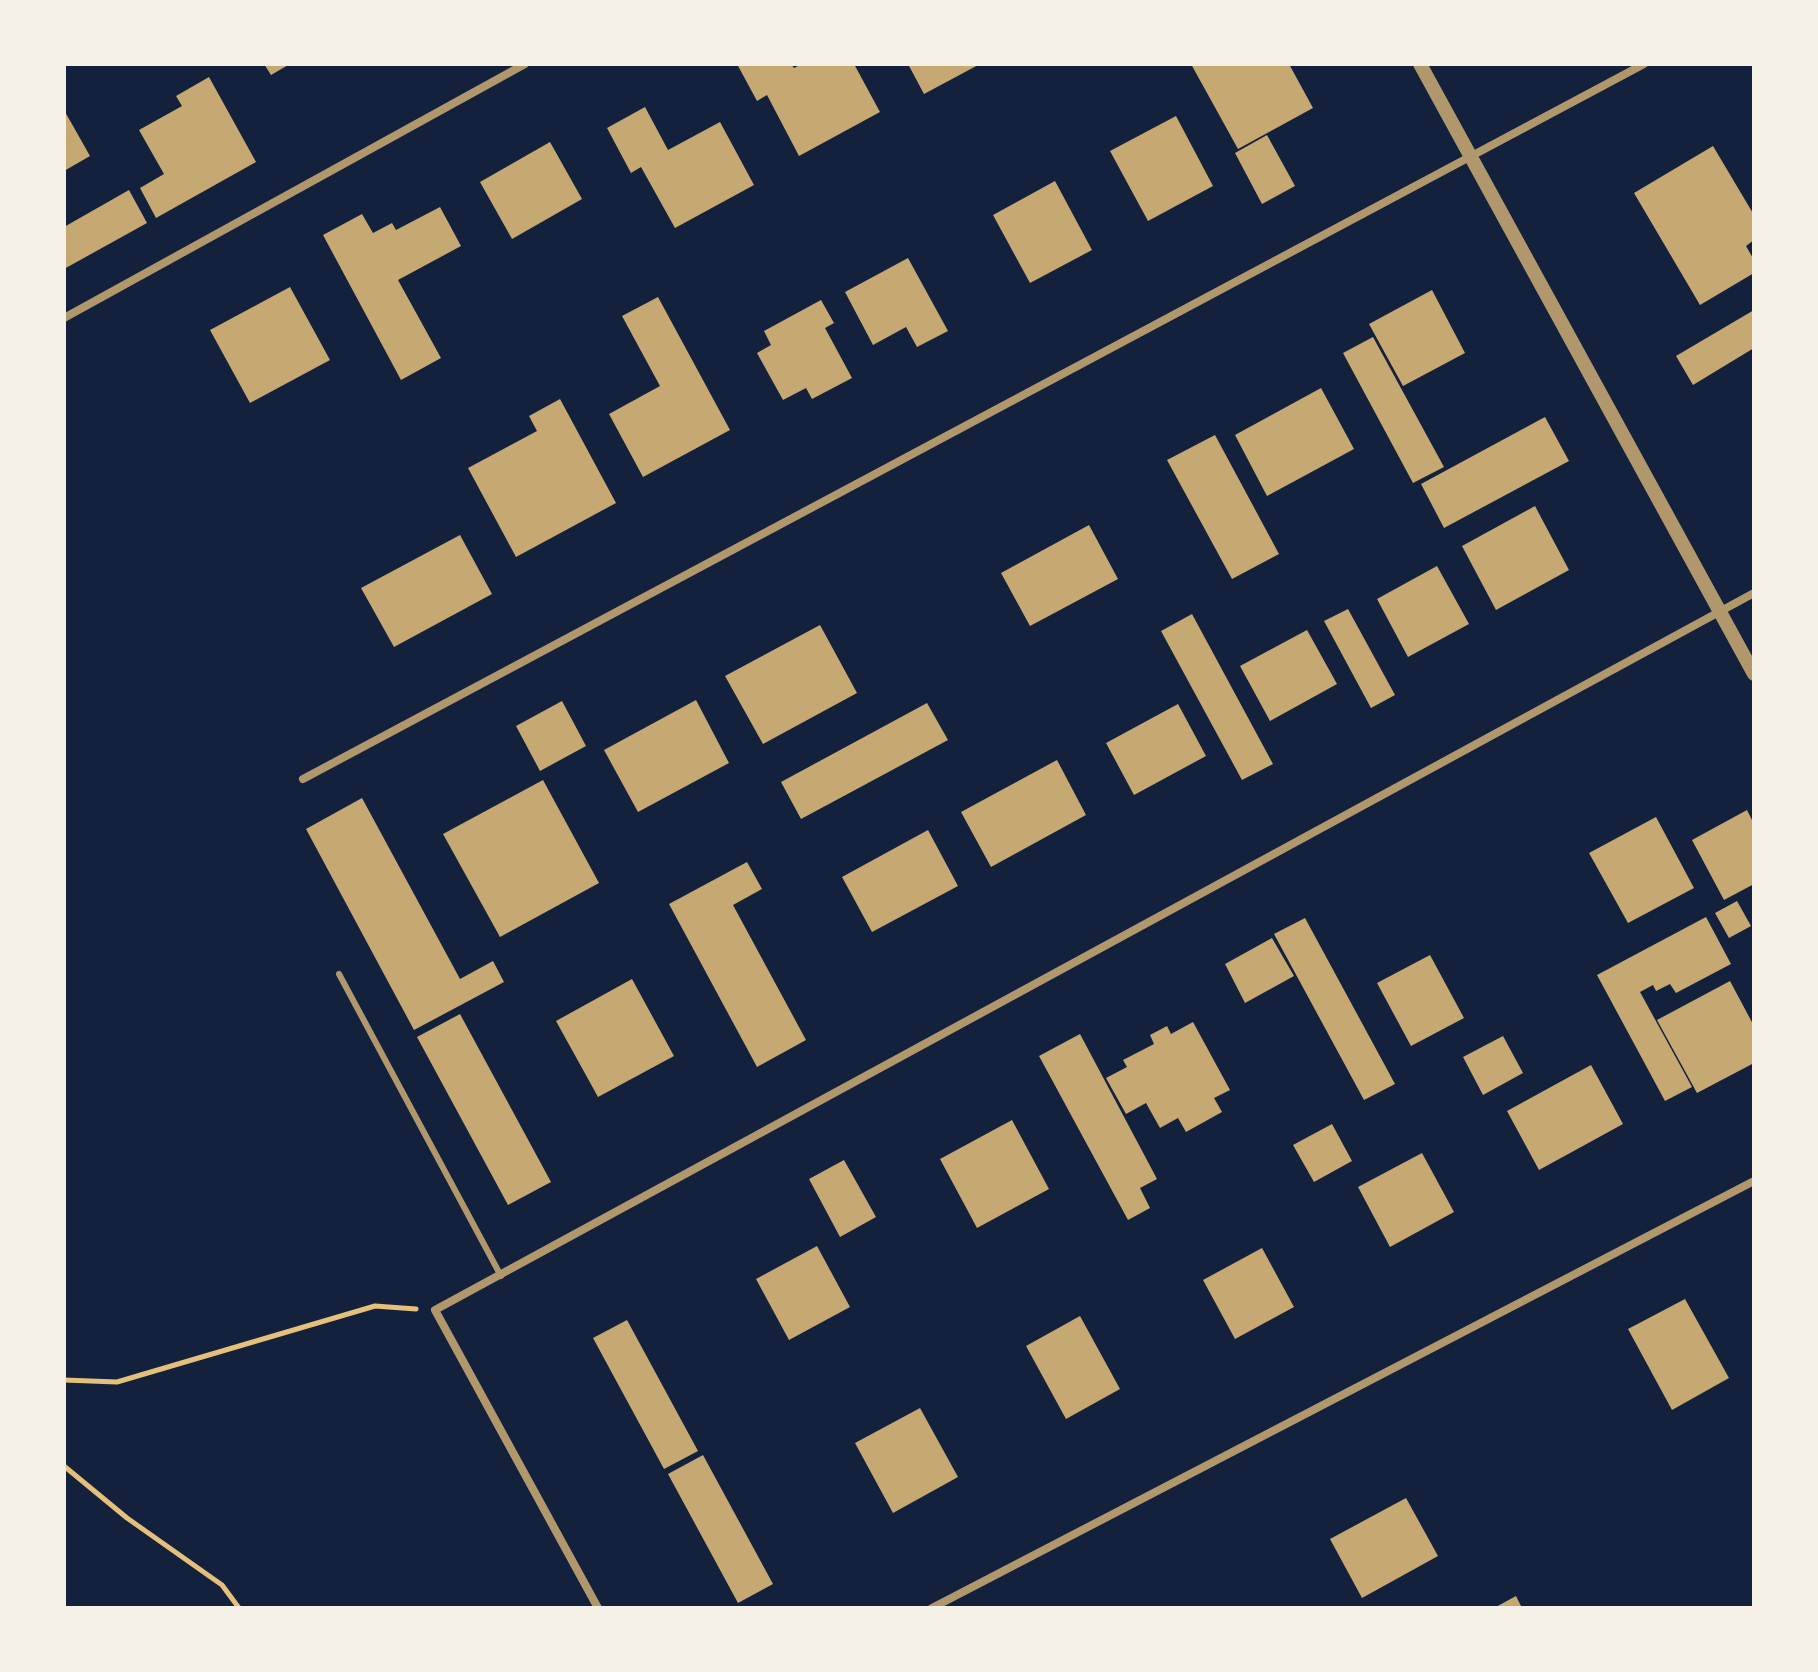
<!DOCTYPE html>
<style>
body{margin:0}
#map{position:relative;width:1818px;height:1672px;overflow:hidden;background:#14213d;font-family:"Alegreya Sans",sans-serif}
canvas{display:block}
.frame{position:absolute;inset:0;border:66px solid #f6f1e7;pointer-events:none}
</style>
<div id="map">
<canvas width="1818" height="1672"></canvas>
<div class="frame"></div>
</div>
<script>
const g = document.querySelector('canvas').getContext('2d');
g.lineJoin = 'round';
function fill(path, color) { g.fillStyle = color; g.fill(path, 'evenodd'); }
function strokePath(path, color, width, dash) { g.strokeStyle = color; g.lineWidth = width; g.lineCap = dash ? 'butt' : 'round'; g.setLineDash(dash || []); g.stroke(path); }
const building = new Path2D(`
 M264,64H290L271,75Z
 M737,64H791L794,68L802,64H854L880,112L799,156L767,95L757,101Z
 M908,64H980L924,94Z
 M1191,64H1289L1313,108L1238,149Z
 M209,77L256,162L156,218L140,188L164,174L139,130L182,106L176,96Z
 M645,107L668,150L720,122L754,185L675,228L641,167L631,173L607,128Z
 M64,110L90,156L64,171Z
 M1176,116L1213,186L1148,221L1110,151Z
 M1267,135L1295,186L1262,204L1235,153Z
 M550,142L582,199L512,239L480,182Z
 M1713,146L1754,215V240L1746,246L1754,260V273L1700,305L1634,193Z
 M1055,181L1092,250L1030,283L993,215Z
 M129,190L147,223L64,269V227Z
 M440,207L461,246L398,280L441,358L401,380L323,235L362,214L373,233L392,223L396,230Z
 M908,258L948,331L917,347L906,327L873,345L845,292Z
 M290,287L330,360L250,403L210,330Z
 M1432,290L1465,353L1403,386L1369,324Z
 M658,297L730,430L643,477L609,414L660,386L622,316Z
 M821,300L834,323L825,328L852,378L812,399L806,388L783,400L757,353L771,345L764,331Z
 M1754,310V348L1693,385L1676,356Z
 M1373,337L1444,467L1413,483L1343,353Z
 M1321,388L1354,449L1267,496L1235,435Z
 M560,399L616,503L516,557L468,468L537,431L529,416Z
 M1545,417L1569,461L1444,528L1421,484Z
 M1215,435L1279,554L1232,579L1167,460Z
 M1535,506L1569,570L1496,610L1462,546Z
 M1089,525L1118,579L1030,626L1001,573Z
 M460,535L492,594L394,647L361,588Z
 M1437,566L1469,624L1408,657L1377,599Z
 M1348,609L1395,695L1371,708L1324,621Z
 M1192,614L1273,764L1242,780L1161,631Z
 M820,625L857,693L763,744L725,676Z
 M1307,630L1337,684L1270,721L1240,666Z
 M696,700L729,763L638,812L604,750Z
 M562,701L586,746L540,771L516,726Z
 M927,703L948,740L801,819L781,782Z
 M1178,704L1206,756L1134,795L1106,743Z
 M1057,760L1086,815L991,867L961,812Z
 M543,780L599,883L500,937L443,834Z
 M362,798L460,979L493,961L504,982L414,1030L306,829Z
 M1747,810L1754,824V884L1724,900L1692,840Z
 M1656,817L1694,888L1628,923L1589,853Z
 M928,830L958,886L872,932L842,877Z
 M747,862L762,889L733,905L806,1040L757,1067L669,904Z
 M1737,901L1751,926L1729,938L1715,913Z
 M1706,917L1731,964L1676,993L1670,984L1656,991L1653,985L1640,992L1692,1087L1665,1101L1597,975Z
 M1305,918L1395,1084L1364,1100L1274,934Z
 M1272,938L1294,976L1245,1003L1225,964Z
 M1430,955L1464,1018L1411,1046L1377,983Z
 M632,979L674,1056L598,1097L556,1021Z
 M1730,981L1754,1026V1063L1697,1093L1657,1020Z
 M460,1014L551,1182L508,1205L417,1037Z
 M1193,1022L1230,1090L1214,1098L1222,1112L1186,1132L1178,1118L1160,1128L1146,1103L1126,1114L1106,1078L1127,1067L1123,1060L1154,1044L1150,1035L1167,1026L1171,1034Z
 M1080,1034L1157,1179L1140,1188L1150,1208L1128,1220L1039,1056Z
 M1503,1036L1523,1073L1483,1095L1463,1057Z
 M1591,1065L1623,1124L1539,1170L1507,1111Z
 M1012,1120L1049,1189L977,1228L940,1159Z
 M1332,1124L1352,1161L1314,1182L1293,1145Z
 M1422,1153L1454,1212L1390,1247L1358,1187Z
 M844,1160L876,1217L840,1237L809,1179Z
 M817,1246L850,1307L789,1340L756,1279Z
 M1262,1248L1294,1307L1235,1339L1203,1280Z
 M1685,1299L1729,1378L1672,1410L1628,1329Z
 M1080,1316L1120,1389L1066,1419L1026,1346Z
 M627,1320L698,1451L664,1469L593,1338Z
 M920,1408L958,1477L893,1513L855,1443Z
 M703,1455L773,1584L738,1603L668,1474Z
 M1406,1498L1438,1556L1362,1598L1330,1539Z
 M1516,1596L1522,1608H1494Z`);
const path = new Path2D(`
 M64,1380L117,1382L375,1306L416,1309
 M64,1466L127,1518L222,1585L239,1608`);
const service = new Path2D(`
 M339,974L501,1276`);
const minor = new Path2D(`
 M64,318L525,64
 M303,779L1644,64
 M598,1608L435,1310L1754,593
 M932,1608L1754,1181`);
const tertiary = new Path2D(`
 M1420,64L1754,674`);
fill(building, '#c6a872');
strokePath(path, '#e5c07b', 5);
strokePath(service, '#b1986c', 6);
strokePath(minor, '#b1986c', 8);
strokePath(tertiary, '#b1986c', 14);
</script>
